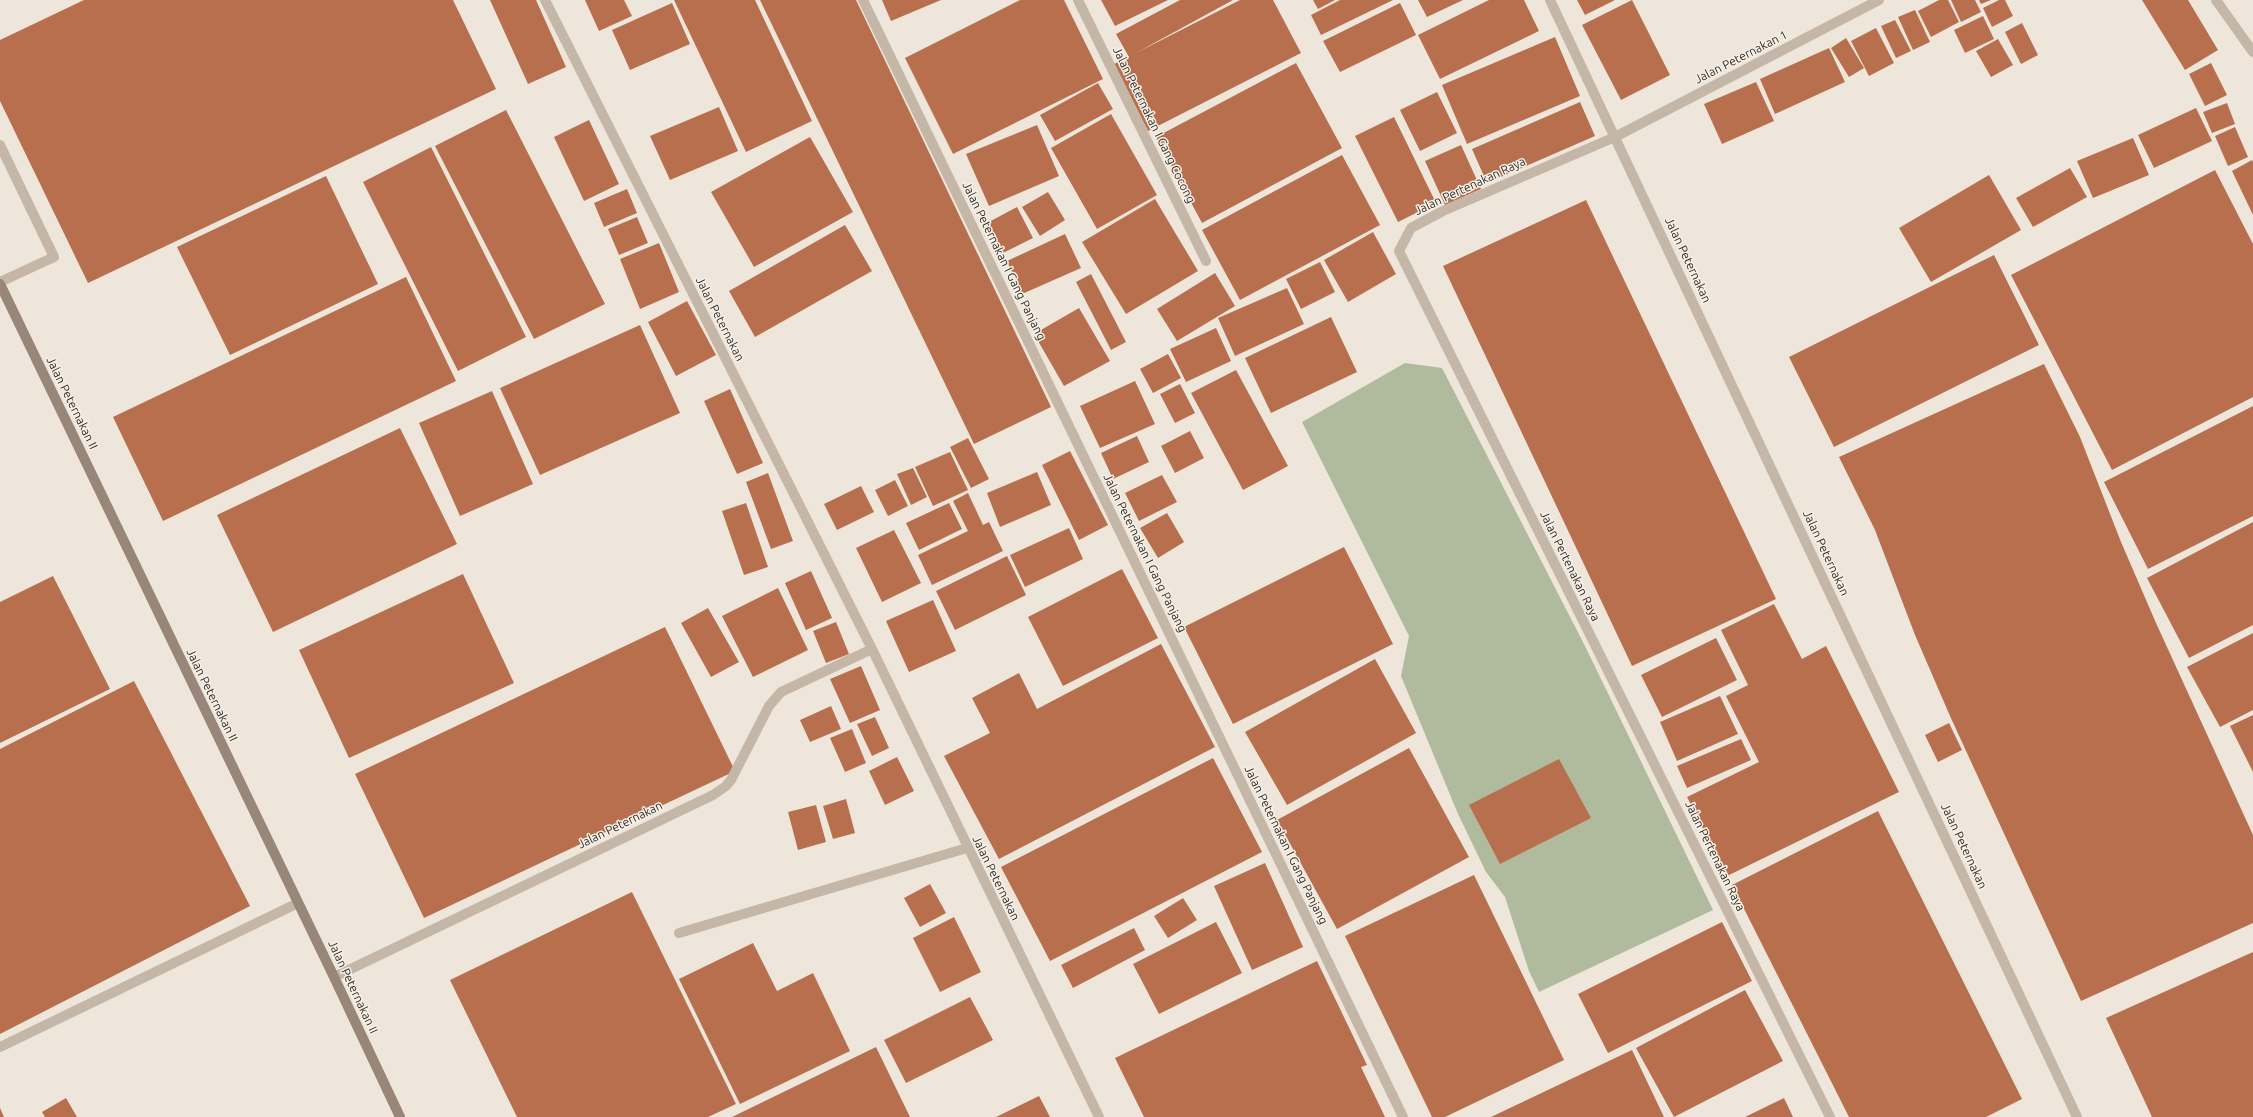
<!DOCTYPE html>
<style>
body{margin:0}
canvas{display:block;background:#eee6da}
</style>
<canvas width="2253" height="1117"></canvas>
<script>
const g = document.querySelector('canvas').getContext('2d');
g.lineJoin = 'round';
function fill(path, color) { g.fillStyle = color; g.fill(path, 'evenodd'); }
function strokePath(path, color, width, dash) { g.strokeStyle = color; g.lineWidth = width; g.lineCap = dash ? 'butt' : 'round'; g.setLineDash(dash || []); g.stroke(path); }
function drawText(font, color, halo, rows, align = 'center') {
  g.font = font + ' Ubuntu,sans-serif'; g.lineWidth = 3; g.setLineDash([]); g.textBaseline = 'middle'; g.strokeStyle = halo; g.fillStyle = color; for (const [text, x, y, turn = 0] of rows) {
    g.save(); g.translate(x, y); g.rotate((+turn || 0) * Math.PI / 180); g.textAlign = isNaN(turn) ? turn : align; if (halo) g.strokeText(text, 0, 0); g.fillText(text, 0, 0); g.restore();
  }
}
const green = new Path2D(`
 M1405,363L1442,368L1585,646L1713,910L1539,992L1529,971L1505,897L1486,872L1458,814L1401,676L1409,636L1302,422Z`);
const building = new Path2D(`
 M84,0H453L496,89L88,283L0,101V40Z
 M490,0H536L566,67L528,84Z
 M585,0H624L632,16L599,31Z
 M674,0H755L812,121L746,152Z
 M760,0H856L1051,407L974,444Z
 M882,0H941L891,21Z
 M1020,0H1064L1103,79L953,154L905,58Z
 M1101,0H1168L1115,26Z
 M1180,0H1233L1136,53L1240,0H1273L1301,53L1148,131L1114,64L1129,57L1116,34Z
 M1313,0H1335L1318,9Z
 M1340,0H1393L1321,35L1311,15Z
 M1418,0H1463L1427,17Z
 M1489,0H1524L1539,31L1440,79L1418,35Z
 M1577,0H1615L1585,15Z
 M1632,0L1670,75L1621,100L1582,25Z
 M1939,0H1948L1959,22L1931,37L1918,11Z
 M1951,0H1975L1981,12L1961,22Z
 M1979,0H1991L1981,4Z
 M1999,0H2005L2013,16L1992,27L1983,8Z
 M2142,0H2188L2218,50L2185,70Z
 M672,3L690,44L630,70L612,30Z
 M1400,3L1416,35L1340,72L1323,41Z
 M1915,10L1930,42L1913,50L1898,17Z
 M1983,16L1994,39L1965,53L1954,30Z
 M1895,20L1911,51L1896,58L1881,26Z
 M2022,23L2038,55L2021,64L2005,32Z
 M1876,28L1894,63L1869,76L1851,41Z
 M1555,37L1580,96L1467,144L1442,85Z
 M1846,38L1864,68L1849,77L1831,48Z
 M1998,39L2013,65L1991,77L1976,51Z
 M1829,48L1845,82L1775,114L1760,79Z
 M1296,63L1342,148L1202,223L1156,137Z
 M2211,63L2227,95L2205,106L2189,74Z
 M1756,82L1774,121L1722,144L1704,104Z
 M1098,83L1113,109L1055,141L1040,115Z
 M1437,92L1457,133L1420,151L1400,110Z
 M1580,102L1595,136L1487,183L1472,149Z
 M2227,103L2235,124L2212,133L2203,112Z
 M719,107L738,151L670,180L650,136Z
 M2196,108L2212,141L2154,168L2138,135Z
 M506,110L605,304L534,339L435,146Z
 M1111,114L1157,195L1097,229L1051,148Z
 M1394,117L1436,203L1398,222L1355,136Z
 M589,120L619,184L584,201L554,137Z
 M1037,125L1059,176L989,206L966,154Z
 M2235,127L2248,157L2228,166L2215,136Z
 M810,137L853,212L754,267L711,192Z
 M2133,138L2149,175L2093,198L2077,161Z
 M1461,145L1481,189L1445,205L1425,161Z
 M431,147L526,337L458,371L363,182Z
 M1342,155L1380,225L1240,300L1202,230Z
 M2252,160L2253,162V215L2232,171Z
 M2070,168L2087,197L2033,227L2016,198Z
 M2215,170L2253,244V397L2112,470L2011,275Z
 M1989,175L2021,230L1931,282L1899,228Z
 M326,176L378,284L230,355L177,247Z
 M627,189L637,213L604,227L594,203Z
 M1048,192L1065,220L1040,236L1022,207Z
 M1155,199L1198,271L1126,314L1082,242Z
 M1586,200L1776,599L1632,666L1443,266Z
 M1017,207L1033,238L1003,253L987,223Z
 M637,217L648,243L619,255L608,229Z
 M845,225L872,271L755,337L729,291Z
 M1373,232L1396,274L1348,302L1324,260Z
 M1065,234L1081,268L1022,294L1007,261Z
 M659,243L679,292L640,309L620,259Z
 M1994,255L2039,345L1834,447L1789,357Z
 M1320,262L1335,292L1301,309L1286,279Z
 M1215,273L1235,306L1177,341L1157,309Z
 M1091,274L1126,342L1111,350L1076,282Z
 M406,277L456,381L163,521L113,417Z
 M1287,288L1304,324L1235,356L1218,318Z
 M687,301L716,355L676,376L648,322Z
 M1079,308L1110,361L1064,386L1034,334Z
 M1331,317L1357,372L1271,413L1245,358Z
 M640,325L680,413L540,475L500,388Z
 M1216,328L1231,361L1186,382L1170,349Z
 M1168,354L1181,378L1153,393L1140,369Z
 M2044,364L2080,437L2121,542L2156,623L2253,835V923L2081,1001L1950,716L1915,635L1875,530L1839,457Z
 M1236,370L1288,466L1243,490L1191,393Z
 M1135,381L1155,424L1100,448L1080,406Z
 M1180,384L1195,413L1175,423L1160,394Z
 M730,389L763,463L737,474L704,401Z
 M492,391L533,484L460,516L419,423Z
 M2253,406V516L2148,569L2104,482Z
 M400,428L457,544L273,632L217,515Z
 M1190,431L1204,458L1175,473L1161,446Z
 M1137,436L1149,462L1113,479L1101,453Z
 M968,438L989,479L971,488L950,447Z
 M1070,451L1108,525L1079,540L1042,465Z
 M950,452L968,490L933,506L915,467Z
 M913,468L927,497L911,505L897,474Z
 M1037,472L1051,505L1000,527L987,493Z
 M768,473L793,541L771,549L746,482Z
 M1162,475L1177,502L1139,521L1125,493Z
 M895,480L908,506L888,516L875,490Z
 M861,486L874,512L837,530L824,504Z
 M968,493L983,525L989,522L1003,551L932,585L918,555L968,531L953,501Z
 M746,503L768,567L744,575L722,511Z
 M949,503L962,529L919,550L906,523Z
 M1167,513L1184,542L1158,558L1140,528Z
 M2253,522V625L2189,658L2147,578Z
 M1069,528L1083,559L1025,587L1010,555Z
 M894,530L921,583L882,602L856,548Z
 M1344,547L1393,644L1233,724L1184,627Z
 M1007,556L1026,595L955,630L936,591Z
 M1122,569L1158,638L1063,686L1028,617Z
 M811,571L832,618L806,630L785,583Z
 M463,574L514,683L349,758L299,650Z
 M53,576L110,689L0,743V602Z
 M778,588L808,650L753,677L722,616Z
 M933,600L956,651L909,672L886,621Z
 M1774,604L1802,659L1826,646L1899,792L1727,876L1687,797L1759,762L1726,696L1748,685L1721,630Z
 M708,608L739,662L711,677L681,623Z
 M836,622L849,654L826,663L813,631Z
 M665,627L735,771L424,918L355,774Z
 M2253,633V710L2220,727L2187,667Z
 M1716,638L1737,680L1662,717L1641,675Z
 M1161,644L1215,747L999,859L944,756L990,733L972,698L1019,673L1037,709Z
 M1375,659L1416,733L1287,805L1245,732Z
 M861,666L880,710L850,723L830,679Z
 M134,681L250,906L0,1034V749Z
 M1720,696L1738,734L1677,761L1660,722Z
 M831,706L841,729L810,742L800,720Z
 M2253,715V772L2230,726Z
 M875,717L889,748L872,756L857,724Z
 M1949,723L1962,750L1938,762L1925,735Z
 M852,729L866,763L845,772L830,738Z
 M1741,739L1751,760L1687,788L1677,766Z
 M1409,748L1469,857L1337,929L1277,820Z
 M897,757L914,791L885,805L869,771Z
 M1213,758L1262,852L1050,961L1001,867Z
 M1559,759L1591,818L1500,864L1469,805Z
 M846,799L855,833L833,839L823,806Z
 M816,805L826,842L798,850L788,812Z
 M1878,811L2022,1099L1986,1117H1849L1732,885Z
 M1265,863L1303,947L1252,970L1214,886Z
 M1474,875L1564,1060L1445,1117H1432L1345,936Z
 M930,884L946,913L920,927L904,898Z
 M632,892L736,1104L708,1117H517L450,980Z
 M1183,898L1197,920L1168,938L1154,916Z
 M954,917L981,972L940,992L913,938Z
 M1216,922L1242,973L1159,1014L1133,964Z
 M1722,922L1752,981L1608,1053L1578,994Z
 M1134,928L1145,950L1073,988L1061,965Z
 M753,943L777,991L813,973L850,1051L740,1104L679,979Z
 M2253,952V1117H2152L2106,1018Z
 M1317,961L1367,1065L1361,1067L1385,1117H1144L1115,1058Z
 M1745,990L1783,1061L1674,1117L1636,1048Z
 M970,997L993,1040L906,1083L884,1040Z
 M876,1047L910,1117H732Z
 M1632,1050L1664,1117H1491Z
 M1039,1096L1050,1117H996Z
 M66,1098L77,1117H45L42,1112Z
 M1784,1098L1793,1117H1745Z
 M0,1108L4,1117H0Z`);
const lane = new Path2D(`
 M545,0L872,649L1099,1117
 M863,0L1403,1117
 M1550,0L2077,1117
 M2216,0L2253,52
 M1615,137L1443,211L1411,228L1399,251L1830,1117
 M0,145L54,257L0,282
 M679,933L967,848
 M334,977L713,795L726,786L731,780L769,706L781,692L872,649
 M0,1047L298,903`);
const street = new Path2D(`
 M1078,0L1206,261
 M1615,137L1879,0`);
const secondary = new Path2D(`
 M0,284L334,977L400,1117`);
const streetNames = [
 ["Jalan Peternakan 1",1741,57,-27],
 ["Jalan Peternakan I Gang Cocong",1154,125,64],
 ["Jalan Pertenakan Raya",1470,186,-25],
 ["Jalan Peternakan",1688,260,65],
 ["Jalan Peternakan I Gang Panjang",1004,261,64],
 ["Jalan Peternakan",720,319,63],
 ["Jalan Peternakan II",72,403,64],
 ["Jalan Peternakan I Gang Panjang",1145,553,64],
 ["Jalan Peternakan",1826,553,65],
 ["Jalan Pertenakan Raya",1570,566,64],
 ["Jalan Peternakan II",212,695,64],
 ["Jalan Peternakan",620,825,-26],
 ["Jalan Peternakan I Gang Panjang",1286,845,64],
 ["Jalan Peternakan",1964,846,65],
 ["Jalan Pertenakan Raya",1715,856,64],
 ["Jalan Peternakan",996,878,64],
 ["Jalan Peternakan II",353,987,65]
];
fill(green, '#afbb9c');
fill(building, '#b86f4e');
strokePath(lane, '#c5b7a8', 10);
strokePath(street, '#c5b7a8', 10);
strokePath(secondary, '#988679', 10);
drawText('12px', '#322b27', '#f7f0e6', streetNames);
</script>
